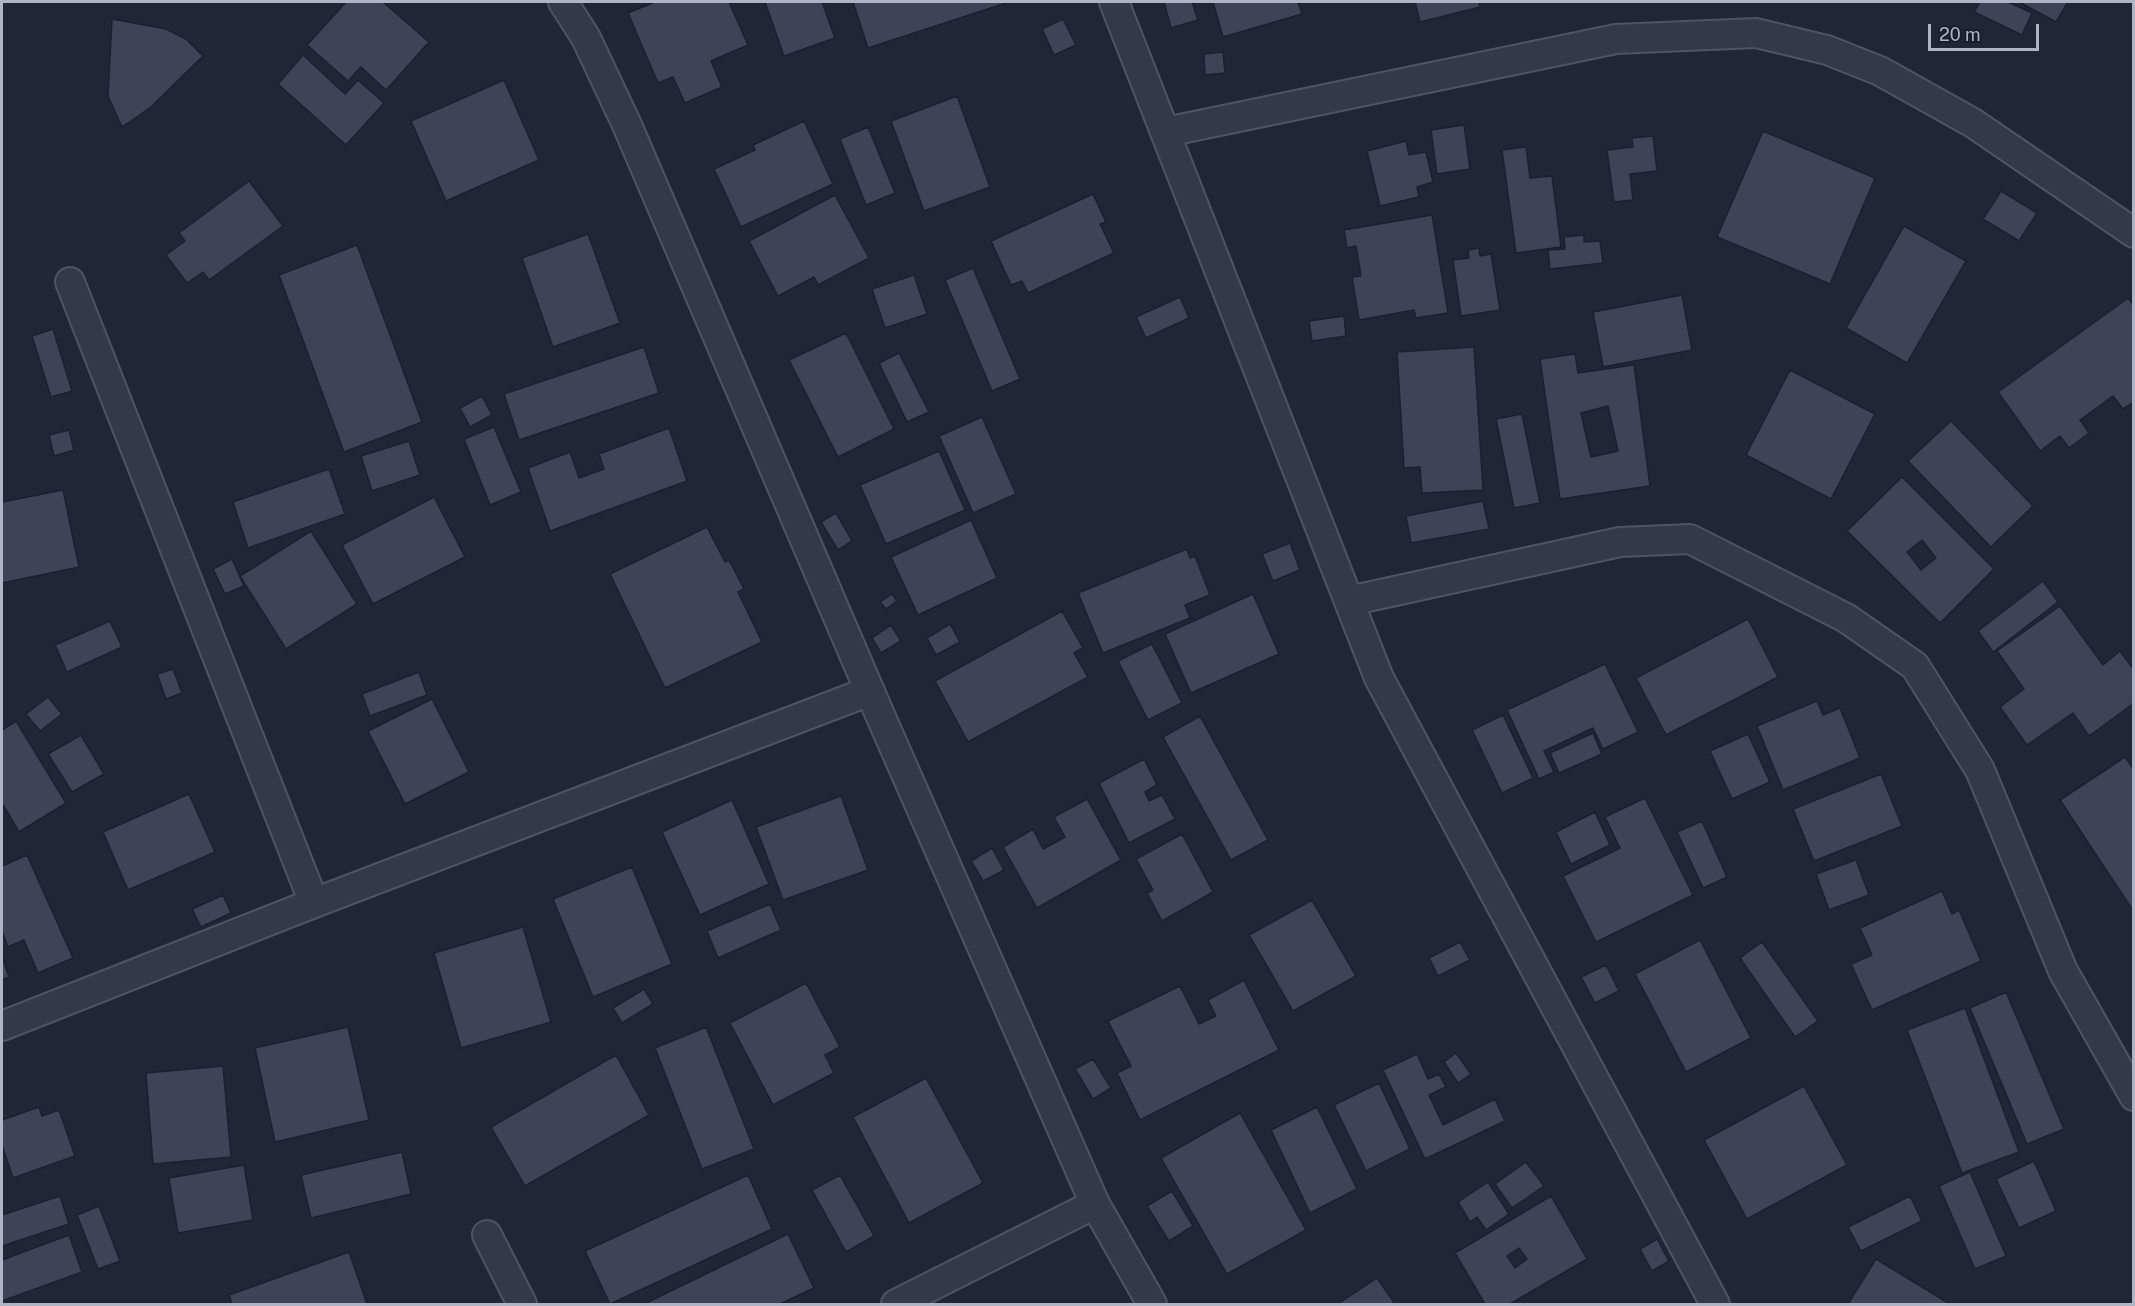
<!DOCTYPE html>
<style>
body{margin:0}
#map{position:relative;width:2135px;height:1306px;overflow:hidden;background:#1f2737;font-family:"Public Sans",sans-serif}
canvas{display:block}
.frame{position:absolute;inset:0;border:3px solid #adb4c4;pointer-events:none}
.scale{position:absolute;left:1928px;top:24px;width:111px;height:27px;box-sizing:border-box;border:3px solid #adb4c4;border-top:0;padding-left:8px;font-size:18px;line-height:21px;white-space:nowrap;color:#adb4c4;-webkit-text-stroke:4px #181f2c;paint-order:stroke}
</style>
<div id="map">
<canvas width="2135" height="1306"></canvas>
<div class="frame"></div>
<div class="scale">20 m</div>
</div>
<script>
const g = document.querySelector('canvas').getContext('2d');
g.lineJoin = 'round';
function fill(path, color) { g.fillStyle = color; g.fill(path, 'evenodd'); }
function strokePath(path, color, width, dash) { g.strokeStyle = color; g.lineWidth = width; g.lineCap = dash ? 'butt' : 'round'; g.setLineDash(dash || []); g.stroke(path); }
const building = new Path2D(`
 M346,2H383L429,42L386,90L361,67L348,81L307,45Z
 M655,2H729L748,45L711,61L722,87L685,103L673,77L658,83L628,13Z
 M765,2H822L835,38L784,56Z
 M853,2H1009L868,48Z
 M1164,2H1192L1198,20L1171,28Z
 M1213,2H1298L1302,14L1223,37Z
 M1415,2H1479L1480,7L1420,22Z
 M1980,2H2008L2032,13L2022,35L1974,12Z
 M2019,2H2068L2056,22Z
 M112,19L166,29L186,39L203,56L151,107L122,127L108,96Z
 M1063,19L1076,45L1054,55L1042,29Z
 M1223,52L1225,73L1205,75L1204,54Z
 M303,55L345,94L358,80L384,103L346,145L278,84Z
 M504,80L539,160L446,201L411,121Z
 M957,96L990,187L924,211L891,121Z
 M804,121L833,184L741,227L714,169L755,150L753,145Z
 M1464,125L1470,169L1437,174L1431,130Z
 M868,127L895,193L866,205L840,139Z
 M1763,131L1875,178L1830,284L1717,237Z
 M1653,136L1657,171L1630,174L1633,200L1614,202L1607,150L1633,147L1632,138Z
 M1406,141L1409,155L1426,152L1433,182L1417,187L1419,197L1380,206L1367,151Z
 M1526,147L1530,178L1552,176L1561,247L1516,253L1502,150Z
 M249,181L283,226L209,280L203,272L187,283L166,255L185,241L179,233Z
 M2001,191L2037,213L2019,241L1983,219Z
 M1093,194L1106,222L1100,224L1114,253L1028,293L1022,281L1011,285L991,241Z
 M835,195L869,258L818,285L814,277L778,296L749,241Z
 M1432,215L1448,313L1416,318L1414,310L1359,320L1352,277L1361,276L1356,246L1347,248L1344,230Z
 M1904,226L1966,261L1907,363L1846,328Z
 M588,234L620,323L553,347L522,258Z
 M1584,235V242L1600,241L1603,263L1550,269L1548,250L1565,249L1564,237Z
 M357,245L422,422L344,452L279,275Z
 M1479,248L1480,256L1491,254L1500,310L1461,316L1453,260L1469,258L1468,250Z
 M973,268L1020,379L992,391L945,280Z
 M914,275L927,314L885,328L872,289Z
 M1682,295L1692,350L1603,367L1593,312Z
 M1180,297L1189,318L1146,338L1136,317Z
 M2128,298L2134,306V402L2123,409L2113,396L2080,420L2089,433L2069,448L2060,436L2040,451L1998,392Z
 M1344,316L1346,336L1312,341L1309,321Z
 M53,329L72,391L51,397L32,336Z
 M846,333L894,429L838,457L789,360Z
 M644,347L659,393L519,440L504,394Z
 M1474,347L1483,490L1422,493L1420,467L1404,468L1397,352Z
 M899,353L929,412L907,422L879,363Z
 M1575,354L1578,373L1634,365L1650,486L1560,499L1540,359ZM1608,406L1618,451L1591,457L1581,413Z
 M1790,370L1875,414L1831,499L1746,455Z
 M482,396L492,415L470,427L460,408Z
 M1522,414L1540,503L1514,508L1496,419Z
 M982,417L1016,494L973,513L939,436Z
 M1951,421L2033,506L1991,547L1908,461Z
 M494,427L521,492L490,505L464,439Z
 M669,428L687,481L550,531L528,468L570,452L579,478L604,469L599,454Z
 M69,430L74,450L54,456L49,435Z
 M409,441L420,475L372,491L361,456Z
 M939,451L965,510L886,544L860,485Z
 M329,469L345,514L248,548L233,502Z
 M1902,477L1994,569L1940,623L1847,531ZM1922,540L1936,558L1921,570L1907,552Z
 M63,490L79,567L2,583V502Z
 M434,497L465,557L373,604L342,545Z
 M1483,501L1489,529L1411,543L1406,516Z
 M836,513L852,541L838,550L821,522Z
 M971,520L997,578L918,615L891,557Z
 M707,527L725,562L729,560L744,589L738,592L762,642L665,688L610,574Z
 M311,531L357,604L286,649L240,576Z
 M1290,543L1300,570L1273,581L1262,554Z
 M1187,549L1190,558L1195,556L1210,595L1185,605L1190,618L1103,653L1078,593Z
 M232,559L244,586L225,594L213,569Z
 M2043,581L2058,602L1993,652L1978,631Z
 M892,594L897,601L886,609L880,602Z
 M1253,594L1279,654L1191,693L1165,634Z
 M2060,606L2103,665L2120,651L2134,670V703L2089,736L2073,713L2027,745L2000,707L2024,689L1997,651Z
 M1062,611L1083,648L1074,653L1088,677L968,742L935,681Z
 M1748,619L1778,677L1666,735L1636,678Z
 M110,621L122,647L67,672L55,645Z
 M950,624L960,642L936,655L927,638Z
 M891,625L901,641L881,653L872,638Z
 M1152,644L1182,703L1148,720L1118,661Z
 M1605,664L1638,732L1603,749L1593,728L1544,751L1554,772L1539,779L1507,710Z
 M173,669L182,693L166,699L157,674Z
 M419,672L427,695L370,716L362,694Z
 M48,697L62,714L40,731L26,714Z
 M432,699L469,772L405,804L368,731Z
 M1817,701L1823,715L1840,708L1860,758L1783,790L1757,726Z
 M1503,715L1533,778L1502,793L1472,730Z
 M1200,716L1268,840L1231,860L1163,737Z
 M16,721L66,803L19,832L2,803V730Z
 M1593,733L1602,754L1559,773L1550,753Z
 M1748,734L1770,782L1732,799L1710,751Z
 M81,735L104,774L72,792L48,754Z
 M2125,757L2134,770V912L2060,800Z
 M1144,759L1157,785L1145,792L1149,801L1162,795L1175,819L1129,843L1099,783Z
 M1881,774L1902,826L1814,861L1793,809Z
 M189,794L215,852L128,890L103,832Z
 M841,796L868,870L783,900L756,827Z
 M1645,798L1693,895L1596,942L1563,876L1620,848L1605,817Z
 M1087,799L1121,860L1037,908L1003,847L1033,829L1043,849L1065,837L1054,817Z
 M732,800L769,884L700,915L662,832Z
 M1595,812L1610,845L1571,864L1556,832Z
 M1702,821L1727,877L1703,888L1677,832Z
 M1182,834L1213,892L1162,921L1147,893L1153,890L1136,859Z
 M992,848L1004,870L983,881L971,861Z
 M27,855L73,958L38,973L24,940L8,947L2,931V866Z
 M1856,860L1869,895L1829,910L1816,874Z
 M632,867L672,964L593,997L553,899Z
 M1942,891L1952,914L1959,910L1981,961L1872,1010L1851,964L1872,955L1860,928Z
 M223,895L231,913L201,927L192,909Z
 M1312,900L1356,976L1293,1011L1249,935Z
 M770,904L781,930L718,958L707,931Z
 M523,927L551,1022L461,1048L434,953Z
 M1700,940L1751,1038L1686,1072L1635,974Z
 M1460,942L1470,960L1438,976L1429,958Z
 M1762,942L1818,1021L1795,1037L1740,958Z
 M2,956L9,977L2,980Z
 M1606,965L1619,991L1595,1003L1581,977Z
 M1244,980L1279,1050L1140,1120L1117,1073L1131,1066L1108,1021L1180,986L1199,1024L1216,1016L1208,1000Z
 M806,983L840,1047L825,1055L834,1073L773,1105L730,1023Z
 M644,989L653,1004L622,1023L613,1008Z
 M2006,992L2064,1129L2027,1144L1970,1008Z
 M1965,1008L2019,1152L1962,1173L1907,1030Z
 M348,1027L369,1120L275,1142L255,1048Z
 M706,1027L754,1149L702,1169L655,1048Z
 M1456,1053L1471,1074L1458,1083L1444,1062Z
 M1417,1054L1428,1079L1439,1074L1446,1087L1429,1095L1443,1125L1495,1099L1505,1121L1425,1159L1383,1070Z
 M616,1055L649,1115L525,1186L491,1127Z
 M1093,1059L1111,1088L1093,1099L1075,1069Z
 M223,1066L231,1157L153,1164L146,1073Z
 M926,1078L983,1183L909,1223L853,1117Z
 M1379,1083L1410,1149L1366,1171L1334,1105Z
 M1804,1086L1847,1165L1747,1219L1704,1140Z
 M39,1107L42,1116L59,1110L75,1156L13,1178L2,1145V1120Z
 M1317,1107L1357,1189L1310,1213L1271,1130Z
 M1240,1113L1306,1230L1227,1274L1161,1158Z
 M402,1152L411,1194L311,1218L301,1175Z
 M2034,1161L2056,1211L2019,1228L1996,1179Z
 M1526,1162L1544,1186L1512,1208L1495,1184Z
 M244,1165L253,1220L178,1233L169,1178Z
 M1970,1172L2006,1256L1975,1269L1939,1186Z
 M748,1175L772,1229L610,1304L585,1251Z
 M840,1175L874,1236L846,1252L812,1190Z
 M1488,1182L1509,1214L1486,1230L1477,1217L1470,1222L1458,1202Z
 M1172,1191L1193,1226L1169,1241L1147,1206Z
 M60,1196L69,1224L2,1246V1215Z
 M1551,1196L1587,1259L1510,1304H1485L1455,1253ZM1519,1248L1527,1259L1515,1268L1507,1256Z
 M1910,1196L1922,1221L1861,1251L1848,1227Z
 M99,1206L120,1261L98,1269L77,1215Z
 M788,1234L814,1288L780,1304H644Z
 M69,1235L82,1272L2,1301V1260Z
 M1657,1239L1669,1261L1652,1271L1640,1249Z
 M349,1252L367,1304H232L229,1295Z
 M1876,1259L1950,1304H1848Z
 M1377,1278L1395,1304H1338Z`);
const street = new Path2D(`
 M563,2L586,38L627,125L877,708L1095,1204L1152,1304
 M1114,2L1379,678L1715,1304
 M1166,132L1616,39L1756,33L1827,50L1880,71L1973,123L2134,233
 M70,282L314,903
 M1349,601L1620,542L1690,539L1846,618L1915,666L1980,770L2063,971L2134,1096
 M2,1026L314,903L870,691
 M487,1235L522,1304
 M896,1304L1095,1204`);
fill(building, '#3b4557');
strokePath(building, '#1a212e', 1.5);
strokePath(street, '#4d5462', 32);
strokePath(street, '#333a47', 28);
</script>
